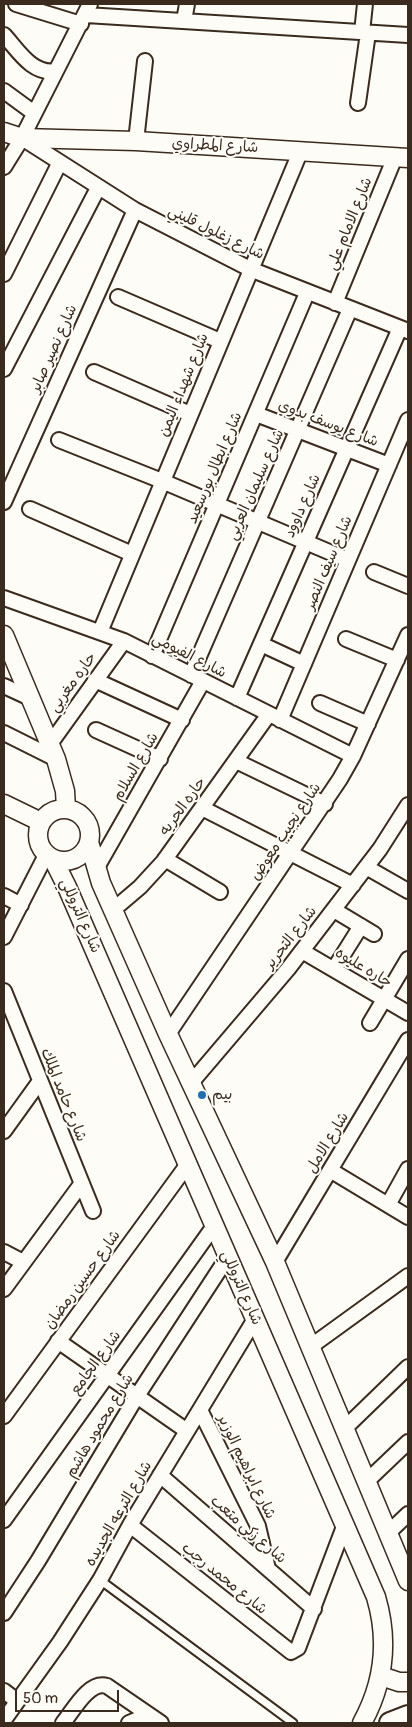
<!DOCTYPE html>
<meta charset="utf-8">
<style>
body{margin:0}
#map{position:relative;width:412px;height:1727px;overflow:hidden;background:#fdfcf7;font-family:Pangolin,sans-serif}
canvas{display:block}
.frame{position:absolute;inset:0;border:5px solid #3b2a1e;pointer-events:none}
.scale{position:absolute;left:15px;top:1690px;width:104px;height:22px;box-sizing:border-box;border:2px solid #3b2a1e;border-top:0;padding-left:6px;font-size:15px;line-height:18px;white-space:nowrap;color:#3b2a1e;-webkit-text-stroke:4px #fdfcf7;paint-order:stroke}
</style>
<div id="map">
<canvas width="412" height="1727"></canvas>
<div class="frame"></div>
<div class="scale">50 m</div>
</div>
<script>
const g = document.querySelector('canvas').getContext('2d');
g.lineJoin = 'round';
function strokePath(path, color, width, dash) { g.strokeStyle = color; g.lineWidth = width; g.lineCap = dash ? 'butt' : 'round'; g.setLineDash(dash || []); g.stroke(path); }
function drawText(font, color, halo, rows, align = 'center') {
  g.font = font + ' Pangolin,"Playpen Sans Arabic",sans-serif'; g.lineWidth = 4; g.setLineDash([]); g.textBaseline = 'middle'; g.strokeStyle = halo; g.fillStyle = color; for (const [text, x, y, turn = 0] of rows) {
    g.save(); g.translate(x, y); g.rotate((+turn || 0) * Math.PI / 180); g.textAlign = isNaN(turn) ? turn : align; if (halo) g.strokeText(text, 0, 0); g.fillText(text, 0, 0); g.restore();
  }
}
const service = new Path2D(`
 M100,1580L293,1723`);
const minor = new Path2D(`
 M16,4L81,24
 M86,15L408,35
 M184,21L187,4
 M362,32L365,4
 M4,35C18,50 32,75 56,71
 M4,91L34,113
 M358,103L368,33
 M22,138L135,210L250,269L408,331
 M136,141L145,61
 M4,167L22,138L90,4
 M4,274L59,164
 M118,297L220,341
 M335,303L395,157
 M4,369L98,188
 M94,372L190,414
 M256,414L389,465
 M59,440L162,481L348,560
 M4,502L135,210
 M30,509L132,554
 M374,572L408,586
 M4,598L124,641L353,756
 M100,632L301,150
 M346,639L397,660
 M261,644L304,664
 M152,656L307,293
 M191,675L350,309
 M95,680L182,720
 M4,686L30,698
 M237,698L400,328
 M320,703L368,724
 M280,720L408,420
 M96,730L160,759
 M4,733L56,759
 M50,744L124,641
 M236,761L325,804
 M202,808L353,885
 M165,859L220,892
 M366,867L408,891
 M96,869L203,681
 M4,896L21,905
 M113,910L140,887L163,862L269,714
 M334,910L374,934
 M4,937L46,855
 M302,951L408,1013
 M334,969L361,926
 M4,991L93,1211
 M370,1023L408,959
 M168,1034L340,779L353,756L408,635
 M191,1083L288,969L380,849L408,805
 M4,1131L40,1081
 M330,1170L408,1217
 M388,1205L408,1169
 M4,1252L23,1262
 M275,1262L408,1040
 M4,1289L82,1183
 M58,1341L187,1431
 M310,1347L408,1276
 M200,1410L258,1526L268,1569
 M4,1416L188,1164
 M344,1429L408,1367
 M160,1475L314,1609
 M366,1482L408,1442
 M4,1520L214,1226
 M130,1525L291,1652L298,1648L345,1524
 M387,1534L408,1514
 M4,1613L38,1561L137,1396L227,1258
 M4,1691L17,1701
 M4,1720L60,1642L100,1580L130,1525L255,1319
 M63,1723C73,1711 89,1680 107,1686L161,1723
 M129,1723L148,1715`);
const tertiary = new Path2D(`
 M4,132L22,138L136,141L408,158
 M4,635L56,759L65,791L66,808
 M4,804L41,822
 M38 835a26 26 0 1 1 52 0a26 26 0 1 1-52 0Z
 M89,842L101,883L168,1034L275,1262L408,1581
 M53,859L67,887L376,1597C389,1641 384,1683 362,1723
 M381,1676L399,1682H408`);
const secondary = new Path2D(`
 M390,1723L408,1716`);
const markers = [
 [202,1095,5,"#1f6fb2"]
];
const streetNames = [
 ["شارع المطراوي",215,146,3],
 ["شارع الامام علي",350,224,-68],
 ["شارع زغلول قليني",216,233,26],
 ["شارع نصير صابر",54,349,-66],
 ["شارع شهداء اليمن",184,385,-68],
 ["شارع يوسف بدوي",328,424,21],
 ["شارع ابطال بورسعيد",215,468,-67],
 ["شارع سليمان العربي",256,485,-66],
 ["شارع داوود",303,506,-66],
 ["شارع سيف النصر",329,563,-67],
 ["شارع الفيومي",189,656,27],
 ["حاره مغربي",73,683,-54],
 ["شارع السلام",136,767,-60],
 ["حاره الحريه",183,807,-54],
 ["شارع نجيب معوض",286,832,-56],
 ["شارع التروللي",80,916,66],
 ["شارع التحرير",291,938,-52],
 ["حاره عليوه",363,968,31],
 ["شارع حامد الملك",63,1095,68],
 ["شارع الامل",328,1143,-59],
 ["شارع حسين رمضان",83,1280,-54],
 ["شارع التروللي",241,1288,66],
 ["شارع الجامع",96,1363,-54],
 ["شارع محمود هاشم",100,1426,-59],
 ["شارع ابراهيم الوزير",246,1467,64],
 ["شارع الترعه الجديده",119,1514,-60],
 ["شارع زكي متعب",248,1530,41],
 ["شارع محمد رجب",224,1579,39]
];
const poiNames = [
 ["بيم",212,1095]
];
strokePath(service, '#3b2a1e', 11);
strokePath(minor, '#3b2a1e', 18);
strokePath(tertiary, '#3b2a1e', 21);
strokePath(secondary, '#3b2a1e', 24);
strokePath(service, '#fdfcf7', 7);
strokePath(minor, '#fdfcf7', 14);
strokePath(tertiary, '#fdfcf7', 18);
strokePath(secondary, '#fdfcf7', 20);
for (const [x, y, r, color] of markers) { const dot = new Path2D(); dot.arc(x, y, r, 0, 2 * Math.PI); g.fillStyle = color; g.fill(dot); strokePath(dot, '#fdfcf7', 2); }
drawText('15px', '#3b2a1e', '#fdfcf7', streetNames);
drawText('15px', '#3b2a1e', '#fdfcf7', poiNames, 'left');
</script>
